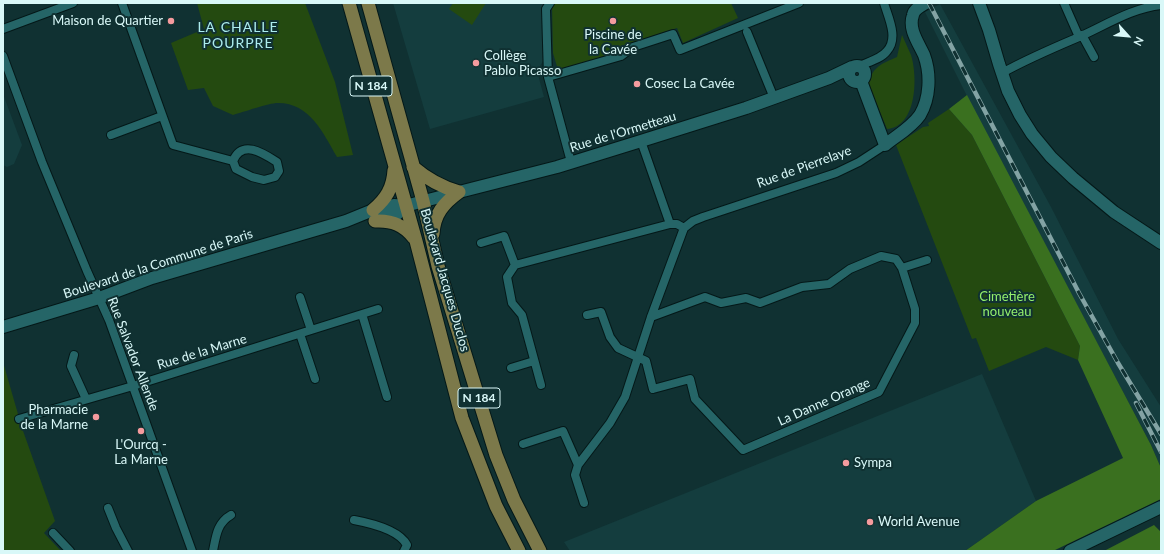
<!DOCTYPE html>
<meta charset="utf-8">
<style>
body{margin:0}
#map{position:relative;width:1164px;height:554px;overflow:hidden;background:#103132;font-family:Lato,sans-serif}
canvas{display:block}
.frame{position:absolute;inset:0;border:4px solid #d9f8f8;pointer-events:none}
.north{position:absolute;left:1108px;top:16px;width:40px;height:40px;-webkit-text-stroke:3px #103132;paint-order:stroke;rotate:117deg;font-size:11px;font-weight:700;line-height:16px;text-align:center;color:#d9f8f8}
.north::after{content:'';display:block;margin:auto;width:14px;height:18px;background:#d9f8f8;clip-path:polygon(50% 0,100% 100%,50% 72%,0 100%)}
</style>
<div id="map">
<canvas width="1164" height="554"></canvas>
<div class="frame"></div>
<div class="north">N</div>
</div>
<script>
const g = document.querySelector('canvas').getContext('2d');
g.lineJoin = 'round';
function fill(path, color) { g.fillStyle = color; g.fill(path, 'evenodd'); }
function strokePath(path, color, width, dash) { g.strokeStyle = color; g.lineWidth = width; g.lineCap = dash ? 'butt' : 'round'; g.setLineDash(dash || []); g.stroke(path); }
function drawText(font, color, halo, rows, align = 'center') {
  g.font = font + ' Lato,sans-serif'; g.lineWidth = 4; g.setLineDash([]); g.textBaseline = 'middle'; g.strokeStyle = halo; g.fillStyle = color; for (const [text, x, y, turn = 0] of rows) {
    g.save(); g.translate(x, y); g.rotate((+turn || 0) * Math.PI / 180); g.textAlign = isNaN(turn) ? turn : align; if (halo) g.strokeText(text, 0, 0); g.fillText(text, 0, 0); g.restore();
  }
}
const built = new Path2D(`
 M393,3H544L546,56L537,71L544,97L430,129Z
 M940,4L1051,207L1118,339L1161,407V468L1151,445L981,124L925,12Z
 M3,94L22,145L14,164L7,167L3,165Z
 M982,374L1036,501L965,551H570L564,542Z`);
const green = new Path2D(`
 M197,3H305L335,82L353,155L337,157C323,133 310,103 278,103C268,103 244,112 233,115L213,106L204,88L188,90L171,43L204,29Z
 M453,3H486L472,25L449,9Z
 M554,3H731L738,18L683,43L677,28L618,47L619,52L558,70L553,53L552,6Z
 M902,35C905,42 908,48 911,55C918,77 917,127 887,129L868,83C874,66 881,64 897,57Z
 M949,109L972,135L1080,346L1078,360L1046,347L989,371L976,338L972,339L896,145L923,127L929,126L928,123Z
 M3,362L22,428L55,521L44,533L61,551H3Z`);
const forest = new Path2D(`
 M967,95L1151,445L1161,468V499L1053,551H965L1036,501L1123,458L1078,360L1080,346L972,135L949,109Z
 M1154,525L1160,531V551H1104Z`);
const street = new Path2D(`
 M122,3L173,145L233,161L236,169L252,177L264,180L275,177L279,171L277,162C263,153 242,139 233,161
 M1064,3L1079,37
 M3,29L73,3
 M747,32L774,98
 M1082,35L1094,57
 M3,56L42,162L87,271L109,320L192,551
 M859,66C868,62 881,59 887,51C899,38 888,17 884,3
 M1002,73C1027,59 1053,48 1079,37C1106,25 1132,8 1161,5
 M548,77L546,9L550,3
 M111,135L162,116
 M641,141L670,224
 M571,162L548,77L621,56L633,47L673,34L680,50L799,3
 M481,243L504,236L515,265L507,277L512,303L522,315L541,385
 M515,265L670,224H677L684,228L693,221L703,217L836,173L859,162L885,145
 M300,297L311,330
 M362,314L387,397
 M587,315L601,312L610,337L618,348L646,361L653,389L690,379L695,399L743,450L879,392L915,323V309L902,268
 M651,317L705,297L721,303L746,298L760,303L802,287L829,284L850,269L881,256L896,259L902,268L927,260
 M300,334L315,379
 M74,355L71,366L86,399
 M511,368L534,361
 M19,419L133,386L378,309
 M523,444L563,431L578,465L575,475L584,503
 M578,465L610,423L625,397L651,317L684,228
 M108,508L116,528L128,551
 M354,520C370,523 399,530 407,545L404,551
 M53,533L70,551
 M213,551C216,536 217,523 231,515`);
const secondary = new Path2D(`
 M979,3L989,30L999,64L1008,91L1020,115L1032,134L1051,157L1073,178L1114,212L1161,243
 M849 74a8 8 0 1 1 16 0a8 8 0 1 1-16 0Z
 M861,81L885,145C896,136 911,128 920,115C930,98 931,74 924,55C918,42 908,29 913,15C914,9 921,6 926,3
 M377,220L396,215L405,206
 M3,327L99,298L152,278L346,221L373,210L394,205L405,206L459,192L557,167L641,141L746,108L829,78L852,67
 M1070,551L1161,507`);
const primary = new Path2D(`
 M349,3L416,241L462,418L496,506L519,551
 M368,3L423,201L438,266L496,455L514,500L540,551
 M413,167C427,179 441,187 459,192
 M373,210C386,199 393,188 394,170
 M375,221C392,220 404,225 414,238
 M433,234C434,214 444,203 459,192`);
const rail = new Path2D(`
 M929,3L1079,293L1118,363L1161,434
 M1136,403L1161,452`);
const markers = [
 [171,21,4,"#f59b9e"],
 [613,21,4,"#f59b9e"],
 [476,63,4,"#f59b9e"],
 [637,84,4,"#f59b9e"],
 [96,417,4,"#f59b9e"],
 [141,431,4,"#f59b9e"],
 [846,463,4,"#f59b9e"],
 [870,522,4,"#f59b9e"]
];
const shields = [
 [371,86,42],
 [479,398,42]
];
const shieldNames = [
 ["N 184",371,86],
 ["N 184",479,398]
];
const poiNames = [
 ["Maison de Quartier",163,21,"right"],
 ["Piscine de",613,35,"center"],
 ["la Cavée",613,50,"center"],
 ["Collège",484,56],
 ["Pablo Picasso",484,71],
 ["Cosec La Cavée",645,84],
 ["Pharmacie",88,410,"right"],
 ["de la Marne",88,425,"right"],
 ["L'Ourcq -",141,445,"center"],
 ["La Marne",141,460,"center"],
 ["Sympa",854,463],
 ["World Avenue",878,522]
];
const streetNames = [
 ["Rue de l'Ormetteau",623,132,-17],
 ["Rue de Pierrelaye",804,167,-20],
 ["Boulevard de la Commune de Paris",158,264,-18],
 ["Boulevard Jacques Duclos",445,280,74],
 ["Rue de la Marne",202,352,-17],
 ["Rue Salvador Allende",133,354,69],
 ["La Danne Orange",824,402,-24]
];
const parkNames = [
 ["Cimetière",1007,297],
 ["nouveau",1007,312]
];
const neighbourhoodNames = [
 ["LA CHALLE",238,27],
 ["POURPRE",238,43]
];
fill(built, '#143d3e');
fill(green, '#244a10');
fill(forest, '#3a701f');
strokePath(street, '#041818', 10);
strokePath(secondary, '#041818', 14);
strokePath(primary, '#041818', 15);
strokePath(street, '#256567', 8);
strokePath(secondary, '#256567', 12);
strokePath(primary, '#7c794a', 13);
strokePath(rail, '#83a3a4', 4.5);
strokePath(rail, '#103132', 3, [9]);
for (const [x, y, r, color] of markers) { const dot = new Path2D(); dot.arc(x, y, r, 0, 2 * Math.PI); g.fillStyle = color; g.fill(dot); strokePath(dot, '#103132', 1.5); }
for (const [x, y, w] of shields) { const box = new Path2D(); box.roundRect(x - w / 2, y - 10, w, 20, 3); g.fillStyle = '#103132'; g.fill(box); strokePath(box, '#d9f8f8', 1); }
drawText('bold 12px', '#d9f8f8', null, shieldNames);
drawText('13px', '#d9f8f8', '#103132', poiNames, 'left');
drawText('13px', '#d9f8f8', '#103132', streetNames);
drawText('13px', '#94ef6c', '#103132', parkNames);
g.letterSpacing = '1px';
drawText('14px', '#aceced', '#103132', neighbourhoodNames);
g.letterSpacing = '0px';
</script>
